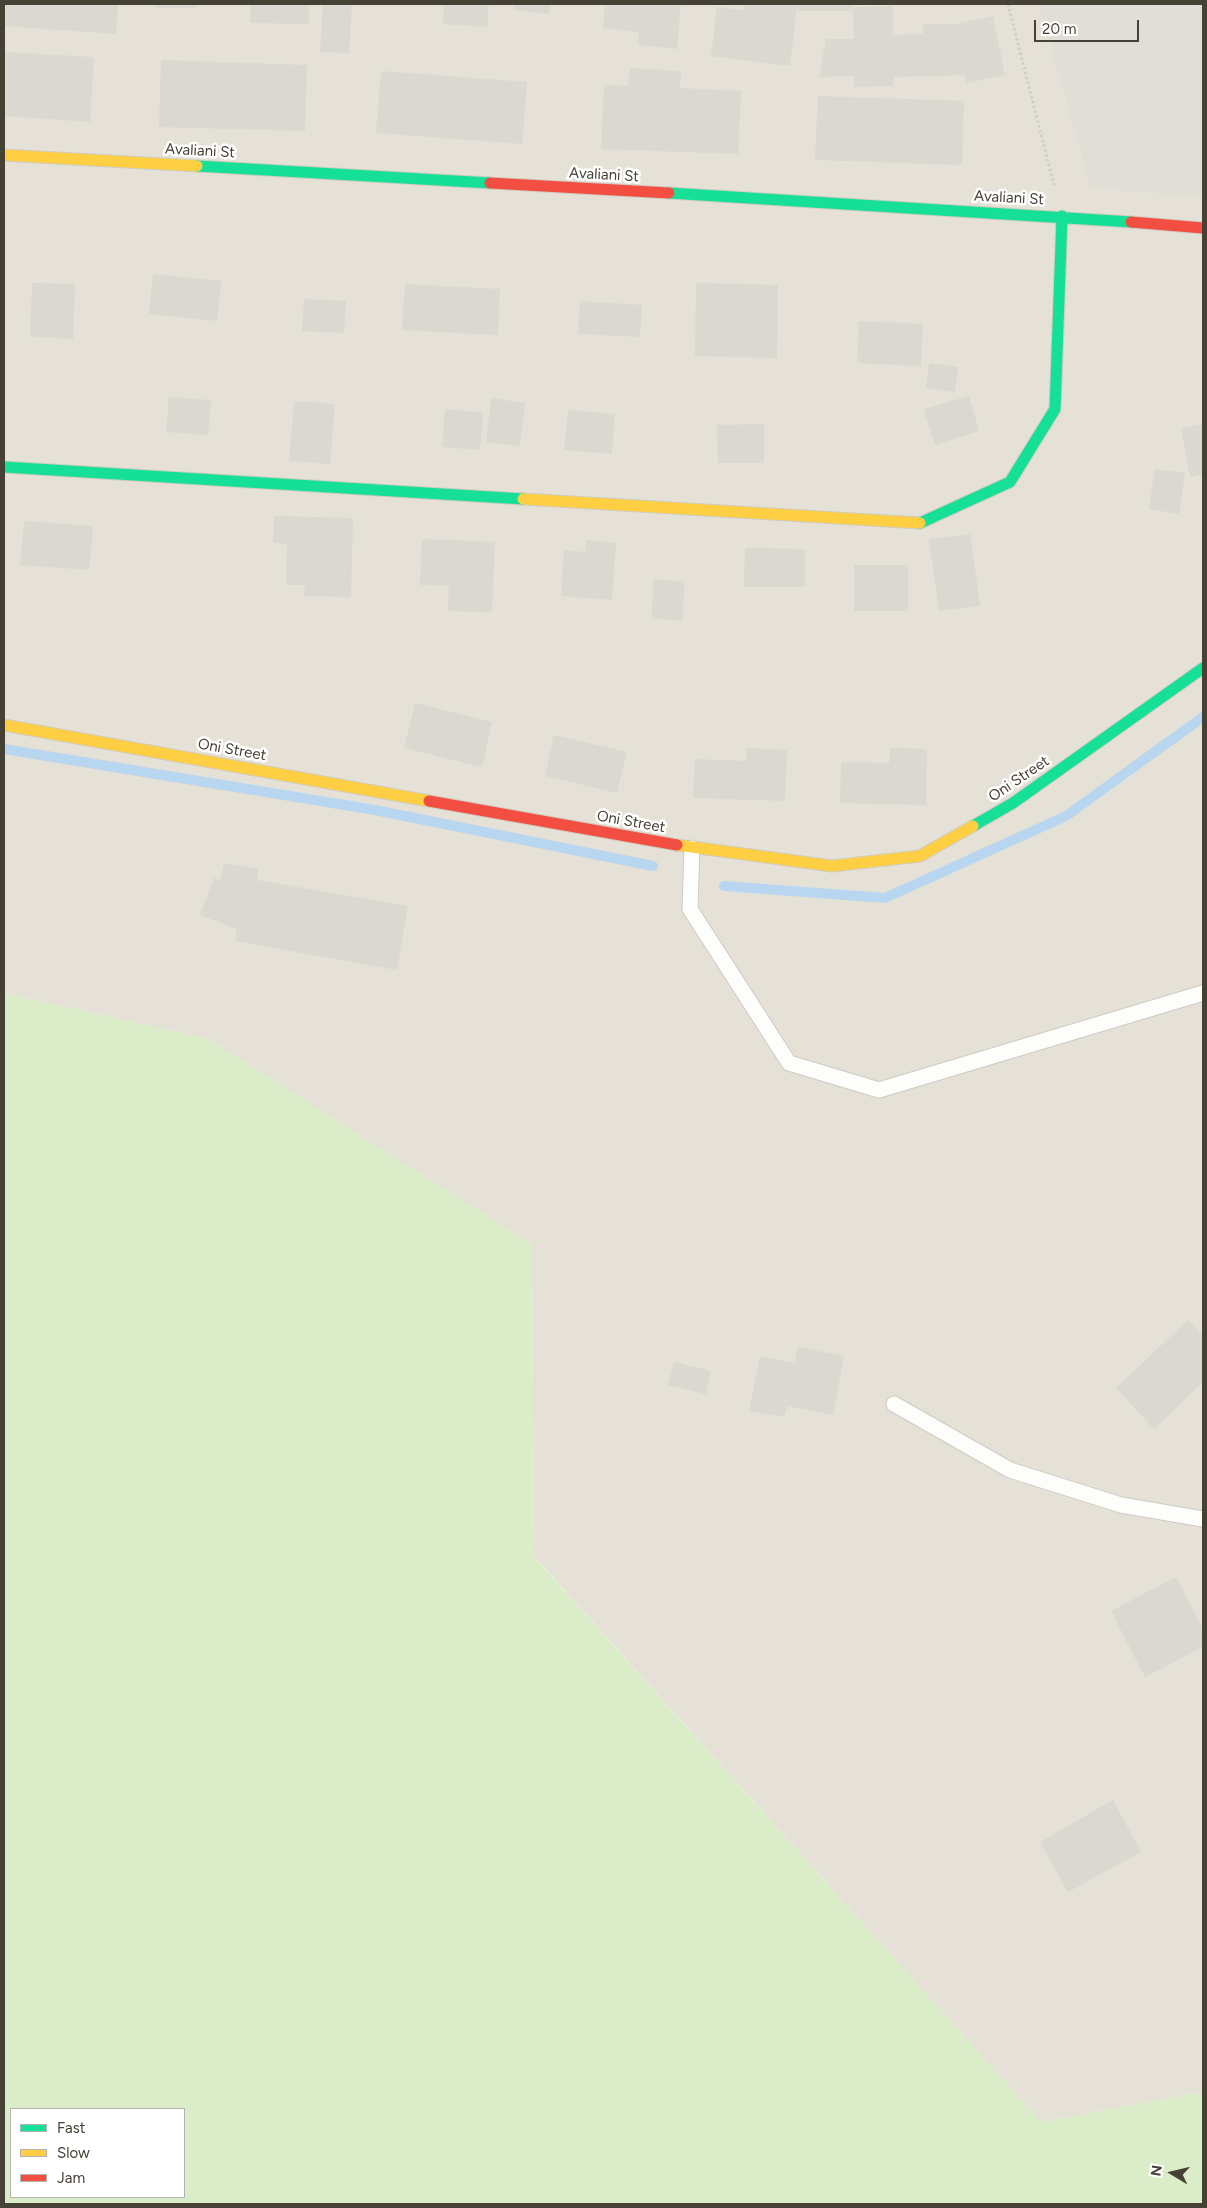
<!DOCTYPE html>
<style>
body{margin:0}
#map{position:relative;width:1207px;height:2208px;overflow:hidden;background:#f0efe9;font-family:Figtree,sans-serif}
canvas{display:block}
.frame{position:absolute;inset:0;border:5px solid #464135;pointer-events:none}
.legend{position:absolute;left:10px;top:2108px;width:175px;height:90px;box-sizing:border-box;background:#fff;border:1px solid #b5b3ae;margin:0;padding:6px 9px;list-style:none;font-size:15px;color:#464135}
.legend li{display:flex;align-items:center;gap:10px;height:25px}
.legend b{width:25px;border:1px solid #b5b3ae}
.north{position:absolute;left:1147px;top:2148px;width:50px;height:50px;-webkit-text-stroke:4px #fff;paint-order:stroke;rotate:279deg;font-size:14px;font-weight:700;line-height:20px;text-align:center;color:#464135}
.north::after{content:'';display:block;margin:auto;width:18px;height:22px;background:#464135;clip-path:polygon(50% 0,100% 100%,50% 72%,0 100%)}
.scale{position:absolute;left:1034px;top:20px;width:105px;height:22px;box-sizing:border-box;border:2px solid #464135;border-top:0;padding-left:6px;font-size:15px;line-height:18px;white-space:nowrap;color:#464135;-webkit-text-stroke:4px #fff;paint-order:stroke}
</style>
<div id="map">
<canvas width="1207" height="2208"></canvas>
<div class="frame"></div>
<ul class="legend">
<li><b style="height:6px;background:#16e098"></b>Fast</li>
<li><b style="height:6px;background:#ffcf43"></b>Slow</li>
<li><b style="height:6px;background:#f24e42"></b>Jam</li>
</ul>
<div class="north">N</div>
<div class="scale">20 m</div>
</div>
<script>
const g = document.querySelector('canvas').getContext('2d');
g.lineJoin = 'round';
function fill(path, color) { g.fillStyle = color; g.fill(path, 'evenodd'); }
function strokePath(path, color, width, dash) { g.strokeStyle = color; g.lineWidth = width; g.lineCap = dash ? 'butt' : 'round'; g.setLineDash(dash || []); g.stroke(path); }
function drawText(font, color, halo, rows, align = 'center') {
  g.font = font + ' Figtree,sans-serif'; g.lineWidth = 5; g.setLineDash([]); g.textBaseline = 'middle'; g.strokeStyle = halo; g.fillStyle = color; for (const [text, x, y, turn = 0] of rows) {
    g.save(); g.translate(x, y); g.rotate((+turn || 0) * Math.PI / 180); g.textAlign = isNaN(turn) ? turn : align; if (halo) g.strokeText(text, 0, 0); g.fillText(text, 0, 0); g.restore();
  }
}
const residential = new Path2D(`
 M4,4H1203V2092L1041,2122L534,1556L532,1245L208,1039L4,993Z`);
const industrial = new Path2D(`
 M1039,4H1203V197L1091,188Z`);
const green = new Path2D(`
 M4,993L208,1039L532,1245L534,1557L1041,2122L1203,2092V2204H4ZM11,2109H184V2197H11Z`);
const stream = new Path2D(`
 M4,749L375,810L653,866
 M724,886L885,898L1066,816L1203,717`);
const building = new Path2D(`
 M4,4H118L116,34L4,26Z
 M156,4H196V8H156Z
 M251,4H309V24L250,23Z
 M323,4H352L349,53L320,52Z
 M444,4H489L487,27L443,24Z
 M515,4H551L549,14L514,10Z
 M605,4H681L677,49L638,45L639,32L603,28Z
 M745,4H797L790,66L711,56L717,7L744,10Z
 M797,4H852V11H797Z
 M893,6V35L923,34V24H955L993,16L1005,75L967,83L965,75L894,77L893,86L854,87V76L819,77L826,39H854L853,7Z
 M4,52L94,57L90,122L4,116Z
 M161,60L307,65L305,131L159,127Z
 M630,68L681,71L680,88L741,91L738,154L601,149L604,85L628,86Z
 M381,71L527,82L522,144L376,133Z
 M818,96L964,101L962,165L815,160Z
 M153,274L221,281L217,321L149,314Z
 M32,283L75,284L73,339L30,337Z
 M696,283L778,285L777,358L695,356Z
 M405,284L500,289L498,335L402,330Z
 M304,299L346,301L344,333L302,331Z
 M580,301L642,305L640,337L578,334Z
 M859,321L923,324L921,366L857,363Z
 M929,363L958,367L955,392L926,388Z
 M969,396L979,431L935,445L924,409Z
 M169,397L211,400L208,435L166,432Z
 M491,398L525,403L520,446L486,442Z
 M294,401L335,404L330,464L289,461Z
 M445,409L483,413L480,450L442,447Z
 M568,410L615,414L612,454L564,450Z
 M764,424V463H718L717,425Z
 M1203,424V474L1190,477L1181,428Z
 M1155,469L1185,473L1179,514L1149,509Z
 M274,516L353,518L351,597L304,596L305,585H286L287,544L273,543Z
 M24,521L93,526L89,570L20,565Z
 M970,534L980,606L939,611L929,539Z
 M422,539L495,542L492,612L448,611L449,586L420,585Z
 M586,540L616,543L612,600L561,596L564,550L585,552Z
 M745,548L805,549V587H744Z
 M854,565H908V611H854Z
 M653,580L684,581L683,620L652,619Z
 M415,703L492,722L482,767L404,748Z
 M554,735L627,752L617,793L545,776Z
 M747,748L787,750L785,801L693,798L695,759L746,761Z
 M890,748L927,749L926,805L840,803L841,762L889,763Z
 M224,863L258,869L257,880L408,906L397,970L235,941L237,929L200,915L214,878L220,881Z
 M1188,1320L1203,1336V1382L1154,1429L1116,1388Z
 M798,1347L844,1356L833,1415L787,1406L784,1417L749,1411L760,1356L795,1363Z
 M674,1362L711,1371L706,1394L668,1385Z
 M1176,1577L1203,1629V1647L1145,1677L1111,1611Z
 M1113,1800L1141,1852L1068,1892L1040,1842Z`);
const path = new Path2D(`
 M1008,4L1054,185`);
const lane = new Path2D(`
 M692,848L690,909L789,1063L879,1090L1203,993
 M894,1404L1010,1470L1121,1505L1203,1519`);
const fast = new Path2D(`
 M197,166L490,183
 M669,193L1131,222
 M4,467L523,499
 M920,523L1010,482L1055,409L1062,216
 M973,826L1013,803L1203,668`);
const slow = new Path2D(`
 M4,155L197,166
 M523,499L920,523
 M4,725L429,801
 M677,845L832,866L920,856L973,826`);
const jam = new Path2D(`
 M490,183L669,193
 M1131,222L1203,228
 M429,801L677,845`);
const streetNames = [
 ["Avaliani St",200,151,3],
 ["Avaliani St",604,175,3],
 ["Avaliani St",1009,198,3],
 ["Oni Street",232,750,10],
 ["Oni Street",1019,779,-34],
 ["Oni Street",631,822,10]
];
fill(residential, '#e5e1d6');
fill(industrial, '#e0ded7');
fill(green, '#dbecc8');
strokePath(stream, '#b8d6ef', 10);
fill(building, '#dad8d1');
strokePath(lane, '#cdcbc5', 17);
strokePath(fast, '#d0ccc0', 13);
strokePath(slow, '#d0ccc0', 13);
strokePath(jam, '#d0ccc0', 13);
strokePath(path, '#d1ceca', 3, [2.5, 2.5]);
strokePath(lane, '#fdfdfc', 15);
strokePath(fast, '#16e098', 11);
strokePath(slow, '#ffcf43', 11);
strokePath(jam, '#f24e42', 11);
drawText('15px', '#464135', '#fff', streetNames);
</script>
